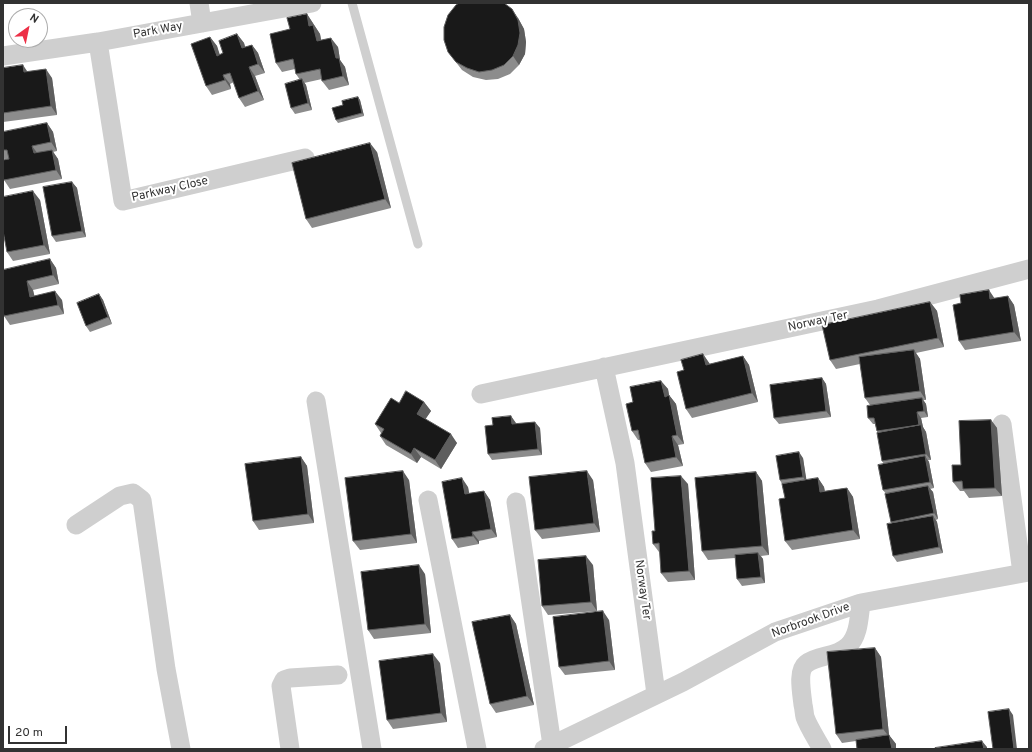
<!DOCTYPE html>
<style>
body{margin:0}
#map{position:relative;width:1032px;height:752px;overflow:hidden;background:#fff;font-family:Overpass,sans-serif}
canvas{display:block}
.frame{position:absolute;inset:0;border:4px solid #323232;pointer-events:none}
.north{position:absolute;left:8px;top:8px;width:40px;height:40px;box-sizing:border-box;background:#fff;border:1px solid #adadad;border-radius:50%;rotate:33deg;font-size:11px;font-weight:700;line-height:16px;text-align:center;color:#323232}
.north::after{content:'';display:block;margin:auto;width:14px;height:18px;background:#ed3047;clip-path:polygon(50% 0,100% 100%,50% 72%,0 100%)}
.scale{position:absolute;left:8px;top:726px;width:59px;height:18px;box-sizing:border-box;border:2px solid #323232;border-top:0;padding-left:5px;font-size:12px;line-height:14px;white-space:nowrap;color:#323232;-webkit-text-stroke:3px #fff;paint-order:stroke}
</style>
<div id="map">
<canvas width="1032" height="752"></canvas>
<div class="frame"></div>
<div class="north">N</div>
<div class="scale">20 m</div>
</div>
<script>
const g = document.querySelector('canvas').getContext('2d');
g.lineJoin = 'round';
function strokePath(path, color, width, dash) { g.strokeStyle = color; g.lineWidth = width; g.lineCap = dash ? 'butt' : 'round'; g.setLineDash(dash || []); g.stroke(path); }
function fill(path, color) { g.fillStyle = color; g.fill(path, 'evenodd'); }
function drawText(font, color, halo, rows, align = 'center') {
  g.font = font + ' Overpass,sans-serif'; g.lineWidth = 4; g.setLineDash([]); g.textBaseline = 'middle'; g.strokeStyle = halo; g.fillStyle = color; for (const [text, x, y, turn = 0] of rows) {
    g.save(); g.translate(x, y); g.rotate((+turn || 0) * Math.PI / 180); g.textAlign = isNaN(turn) ? turn : align; if (halo) g.strokeText(text, 0, 0); g.fillText(text, 0, 0); g.restore();
  }
}
const service = new Path2D(`
 M352,3L418,244`);
const minor = new Path2D(`
 M199,3L202,23
 M98,42L123,201L305,158
 M3,56L98,42L312,3
 M604,367L625,463L656,694
 M481,394L878,309L1029,269
 M316,401L372,749
 M1002,424L1022,573
 M428,500L477,749
 M516,502L552,745
 M76,525L120,496L133,493L142,500L166,669L181,749
 M290,749L281,686L284,680L290,678L338,675
 M544,749L683,682L775,632L861,603L1029,572
 M822,749C817,740 808,726 805,717C804,713 804,708 803,705C802,694 797,671 806,664C819,654 836,658 848,646C859,636 859,617 861,603`);
const wall = new Path2D(`
 M307,14L320,34L321,40L338,47L340,60L345,67L349,85L329,90L322,81V79L304,83L306,85L312,110L295,114L291,108L300,80L296,74L295,69L282,72L276,63L290,29Z
 M518,18L524,29L526,42L525,54L519,65L510,74L498,79L486,80L473,77L462,70L448,52Z
 M237,34L244,43L245,47L252,45L258,53L265,73L255,76L264,100L245,107L239,98L234,82L230,84L231,89L212,95L206,86L210,37L217,46L219,55L223,53Z
 M3,68L27,71L52,78L57,115L3,122Z
 M358,97L360,100L364,116L338,123L336,120L343,105Z
 M47,123L53,132L57,151L53,152L58,159L62,179L10,189L4,180L5,160L3,157V132Z
 M377,152L391,208L312,228L306,219Z
 M72,182L77,188L86,237L56,242L52,236Z
 M40,200L50,254L13,261L7,252Z
 M50,259L56,268L59,284L33,290L34,296L62,300L64,314L10,325L4,316L3,270Z
 M99,294L103,300L112,324L90,332L86,326Z
 M1008,296L1014,305L1021,341L965,350L959,341L994,299Z
 M930,302L937,311L944,347L916,353L920,359L926,400H923L926,404L928,417L921,418L923,427L926,432L931,460H928L929,462L934,488L930,489L933,492L938,519L936,520L937,522L943,553L897,562L893,556L892,523L891,522L886,494L883,490L884,464L882,461L878,433L877,431L875,424H873L868,418L870,405L865,398L860,364L836,369L830,360Z
 M703,354L710,364L743,356L749,365L758,402L692,418L686,409L684,370Z
 M822,378L826,384L831,417L779,424L774,418Z
 M661,381L668,389L669,396V395L676,404L684,444L678,445L683,466L651,472L645,463L640,440H638L632,431L633,402Z
 M424,402L431,411L425,419L457,443L441,469L421,457L417,463L386,445L380,436L381,433L375,424L399,403Z
 M511,416L516,424L540,428L542,455L492,460L488,454L493,425Z
 M991,420L997,428L1002,496L969,498L964,491H960L953,482L961,465Z
 M301,457L307,466L314,523L259,530L253,521Z
 M803,458L806,480L818,478L824,487L825,491L847,488L853,497L860,539L792,550L785,541V498L782,484L780,480Z
 M756,472L762,481L769,555L761,556L763,559L765,583L742,586L737,579L735,558L708,560L702,551Z
 M409,480L417,543L360,550L353,541Z
 M593,480L600,532L542,539L535,530Z
 M688,484L695,580L668,582L661,573L660,552H659L653,544Z
 M468,487L469,494L484,491L490,500L497,537L479,541V544L458,548L452,539Z
 M593,565L597,611L548,615L542,606Z
 M425,574L431,633L374,639L368,630Z
 M510,615L516,624L534,705L496,713L490,704Z
 M609,620L615,670L565,675L559,667Z
 M875,648L881,657L889,735L896,744V749H857L856,741L842,743L836,734Z
 M440,663L447,722L393,729L387,720Z`);
const shadedWall = new Path2D(`
 M512,9L518,18L524,29L526,42L525,54L519,65L513,56Z
 M307,14L320,34L323,50L317,41L309,26Z
 M237,34L244,43L248,57L242,48Z
 M210,37L217,46L223,64L217,56Z
 M331,38L338,47L340,60L345,67L349,85L343,76L336,58Z
 M252,45L258,53L265,73L258,64Z
 M23,65L29,74L24,72Z
 M249,67L255,76L264,100L258,91Z
 M46,69L52,78L57,115L51,106Z
 M223,75L230,84L231,89L225,80Z
 M302,79L306,85L312,110L308,103Z
 M358,97L360,100L364,116L362,113Z
 M47,123L53,132L57,151L51,142Z
 M370,143L377,152L391,208L385,199Z
 M32,146L38,154L34,153Z
 M52,150L58,159L62,179L56,170Z
 M72,182L77,188L86,237L82,231Z
 M33,191L40,200L50,254L44,245Z
 M3,245L4,259L3,257Z
 M50,259L56,268L59,284L53,275Z
 M27,281L33,290L37,306L30,297Z
 M989,290L995,299H990Z
 M55,291L62,300L64,314L58,305Z
 M99,294L103,300L112,324L108,317Z
 M1008,296L1014,305L1021,341L1014,332Z
 M930,302L937,311L944,347L938,338Z
 M914,350L920,359L926,400L920,391Z
 M703,354L709,363L712,374L706,365Z
 M743,356L749,365L758,402L752,393Z
 M822,378L826,384L831,417L826,411Z
 M661,381L668,389L671,406L665,397Z
 M669,395L676,404L684,444L677,435Z
 M922,398L926,404L928,417L924,411Z
 M424,402L431,411L423,423L417,414Z
 M917,412L921,418L923,427L926,432L931,460L926,454L922,429L919,425Z
 M511,416L516,423V430L512,424Z
 M991,420L997,428L1002,496L995,488Z
 M535,422L540,428L542,455L538,449Z
 M451,434L457,443L441,469L435,460Z
 M672,436L678,445L683,466L676,457Z
 M414,448L421,457L417,463L411,454Z
 M799,452L803,458L807,483L803,477Z
 M925,456L929,462L934,488L930,482Z
 M301,457L307,466L314,523L308,514Z
 M403,471L409,480L417,543L411,534Z
 M587,471L593,480L600,532L594,523Z
 M756,472L762,481L769,555L762,546Z
 M681,476L688,484L695,580L689,571Z
 M462,478L468,487L471,503L465,494Z
 M818,478L824,487L826,501L820,492Z
 M928,486L933,492L938,519L934,513Z
 M847,488L853,497L860,539L853,530Z
 M484,491L490,500L497,537L491,529Z
 M933,516L937,522L943,553L939,547Z
 M472,532L479,541V544L473,536Z
 M758,553L763,559L765,583L761,577Z
 M586,556L593,565L597,611L591,602Z
 M419,565L425,574L431,633L425,624Z
 M603,611L609,620L615,670L609,661Z
 M510,615L516,624L534,705L527,696Z
 M875,648L881,657L889,735L896,744V749H892L890,738L883,729Z
 M433,654L440,663L447,722L441,713Z
 M1009,709L1013,715L1017,749H1014Z
 M982,741L987,747V749H984Z`);
const building = new Path2D(`
 M459,3H504L512,9L518,20L520,33L518,45L513,56L504,65L492,70L479,72L467,68L456,62L448,52L444,40V27L448,15L456,5Z
 M307,14L309,26L313,25L317,41L331,38L336,58H339L343,76L322,81L320,69L296,74L293,59L276,63L270,34L290,29L287,18Z
 M237,34L242,48L252,45L258,64L249,67L258,91L239,98L230,73L223,75L225,80L206,86L191,44L210,37L217,56L223,53L219,41Z
 M23,65L24,72L46,69L51,106L3,113V68Z
 M302,79L308,103L291,108L285,84Z
 M358,97L362,113L336,120L332,108L343,105L342,101Z
 M47,123L51,142L32,146L34,153L52,150L56,170L4,180L3,177V160L9,159L7,150H3V132Z
 M370,143L385,199L306,219L292,163Z
 M72,182L82,231L52,236L43,187Z
 M33,191L44,245L7,252L3,231V197Z
 M50,259L53,275L27,281L30,297L55,291L58,305L4,316L3,311V270Z
 M989,290L990,299L1008,296L1014,332L959,341L953,305L961,303L960,295Z
 M99,294L108,317L86,326L77,303Z
 M930,302L938,338L830,360L822,325Z
 M914,350L920,391L865,398L859,357Z
 M703,354L706,365L743,356L752,393L686,409L677,372L684,370L681,360Z
 M822,378L826,411L774,418L770,385Z
 M661,381L665,397L669,395L677,435L672,436L676,457L645,463L638,430L632,431L626,404L633,402L630,387Z
 M406,391L424,402L417,414L451,434L435,460L414,448L411,454L380,436L384,429L375,424L391,398L399,403Z
 M922,398L924,411L917,412L919,425L877,431L874,418H868L867,406Z
 M511,416L512,424L535,422L538,449L488,454L485,426L493,425L492,418Z
 M991,420L995,488L963,489L962,481L953,482L952,465H961L959,421Z
 M921,425L926,454L882,461L877,433Z
 M799,452L803,477L780,480L776,456Z
 M925,456L930,482L883,490L878,465Z
 M301,457L308,514L253,521L245,464Z
 M403,471L411,534L353,541L345,478Z
 M587,471L594,523L535,530L529,477Z
 M756,472L762,546L702,551L695,478Z
 M681,476L689,571L661,573L659,543L653,544L652,531H655L651,478Z
 M462,478L465,494L484,491L491,529L472,532L473,536L452,539L442,482Z
 M818,478L820,492L847,488L853,530L785,541L779,499L785,498L782,484Z
 M928,486L934,513L891,522L885,494Z
 M933,516L939,547L893,556L887,524Z
 M758,553L761,577L737,579L735,555Z
 M586,556L591,602L542,606L538,560Z
 M419,565L425,624L368,630L361,572Z
 M603,611L609,661L559,667L553,617Z
 M510,615L527,696L490,704L472,622Z
 M875,648L883,729L836,734L827,652Z
 M433,654L441,713L387,720L379,661Z
 M1009,709L1014,749H993L988,712Z
 M889,735L892,749H857L856,740Z
 M982,741L984,749H935V748Z`);
const streetNames = [
 ["Park Way",158,31,-10],
 ["Parkway Close",170,190,-13],
 ["Norway Ter",818,322,-12],
 ["Norway Ter",642,590,82],
 ["Norbrook Drive",811,621,-20]
];
strokePath(service, '#cfcfcf', 9);
strokePath(minor, '#cfcfcf', 19);
fill(wall, '#8c8c8c');
fill(shadedWall, '#5e5e5e');
fill(building, '#191919');
strokePath(building, '#5e5e5e', 1);
drawText('12px', '#323232', '#fff', streetNames);
</script>
